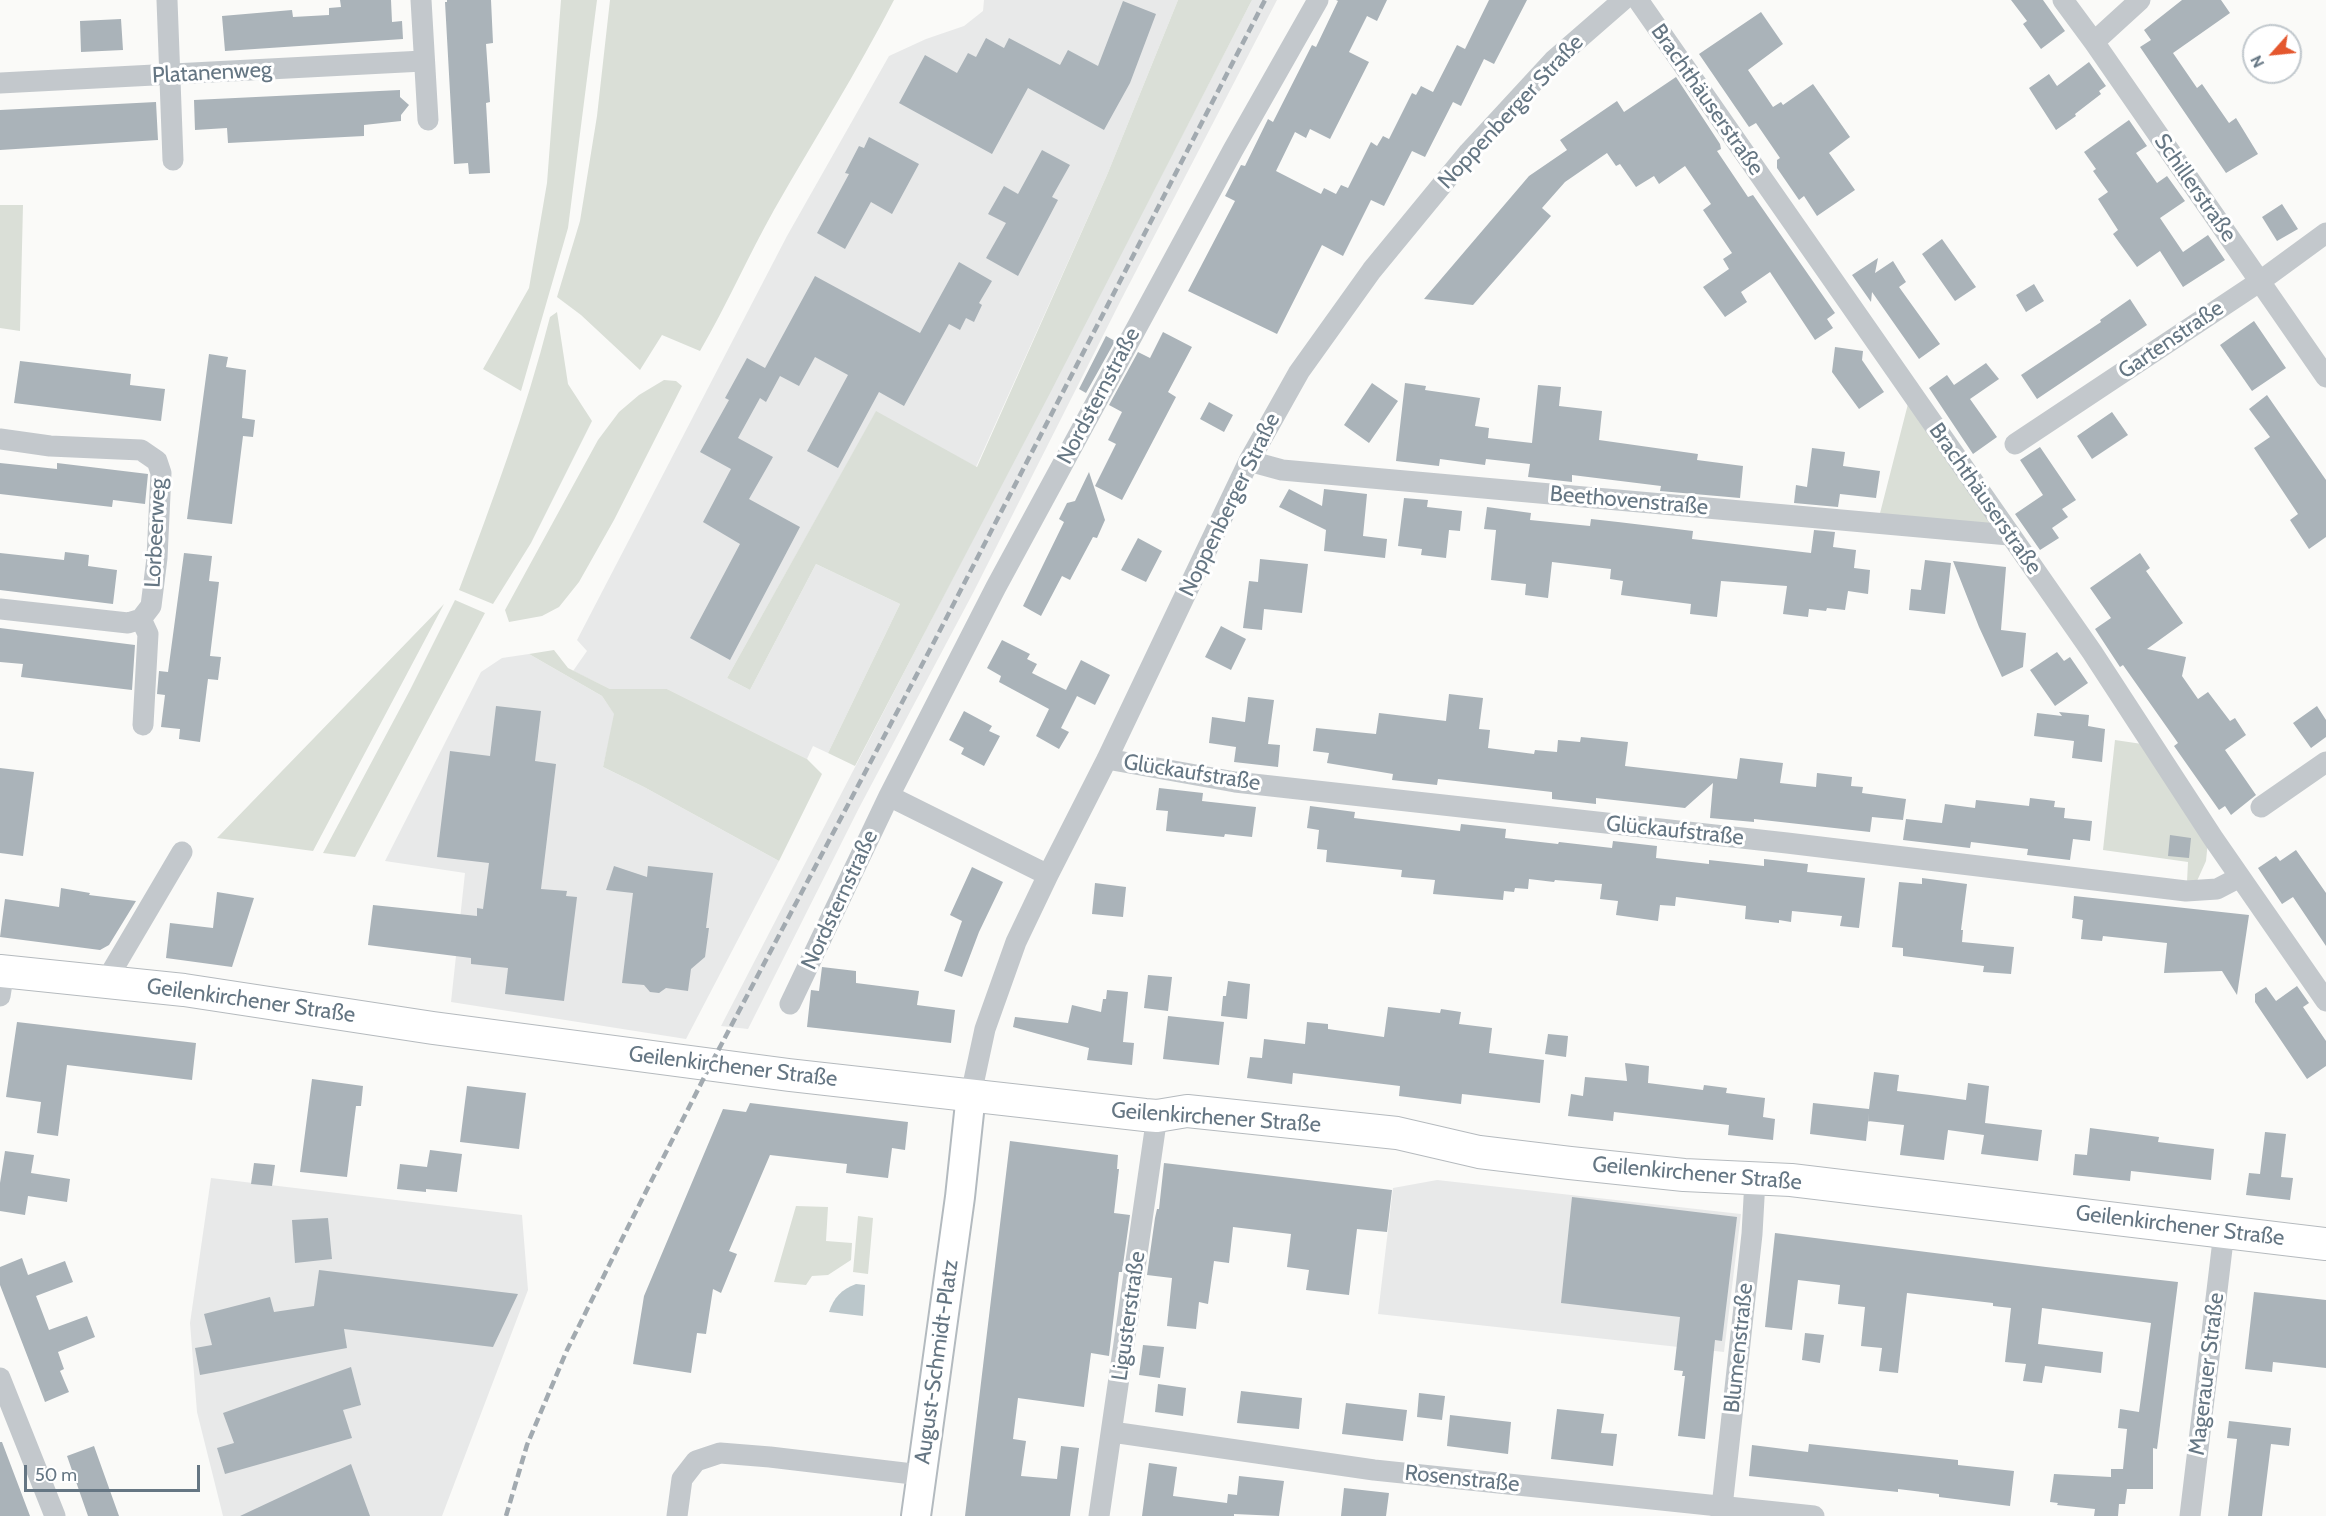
<!DOCTYPE html>
<meta charset="utf-8">
<style>
body{margin:0}
#map{position:relative;width:2326px;height:1516px;overflow:hidden;background:#fafaf8;font-family:Cabin,sans-serif}
canvas{display:block}
.north{position:absolute;left:2242px;top:24px;width:60px;height:60px;box-sizing:border-box;background:#fff;border:2px solid #c1c8cd;border-radius:50%;rotate:243deg;font-size:16px;font-weight:700;line-height:24px;text-align:center;color:#657683}
.north::after{content:'';display:block;margin:auto;width:21px;height:27px;background:#e4572e;clip-path:polygon(50% 0,100% 100%,50% 72%,0 100%)}
.scale{position:absolute;left:24px;top:1465px;width:176px;height:27px;box-sizing:border-box;border:3px solid #657683;border-top:0;padding-left:8px;font-size:18px;line-height:21px;white-space:nowrap;color:#657683;-webkit-text-stroke:4px #fff;paint-order:stroke}
</style>
<div id="map">
<canvas width="2326" height="1516"></canvas>
<div class="north">N</div>
<div class="scale">50 m</div>
</div>
<script>
const g = document.querySelector('canvas').getContext('2d');
g.lineJoin = 'round';
function fill(path, color) { g.fillStyle = color; g.fill(path, 'evenodd'); }
function strokePath(path, color, width, dash) { g.strokeStyle = color; g.lineWidth = width; g.lineCap = dash ? 'butt' : 'round'; g.setLineDash(dash || []); g.stroke(path); }
function drawText(font, color, halo, rows, align = 'center') {
  g.font = font + ' Cabin,sans-serif'; g.lineWidth = 6; g.setLineDash([]); g.textBaseline = 'middle'; g.strokeStyle = halo; g.fillStyle = color; for (const [text, x, y, turn = 0] of rows) {
    g.save(); g.translate(x, y); g.rotate((+turn || 0) * Math.PI / 180); g.textAlign = isNaN(turn) ? turn : align; if (halo) g.strokeText(text, 0, 0); g.fillText(text, 0, 0); g.restore();
  }
}
const built = new Path2D(`
 M984,0H1178L1107,175L976,467L876,412L727,678L750,690L816,564L900,604L828,753L813,746L807,759L667,689H610L573,671L587,651L577,640L787,236L889,56L926,39L964,26L983,11Z
 M1252,0H1277L1122,298L973,593L859,808L748,1029L721,1026Z
 M529,654L602,696L615,715L603,767L644,787L779,861L686,1039L451,1002L465,873L385,861L481,672L502,658Z
 M211,1178L522,1215L528,1290L442,1516H223L197,1412L190,1323Z
 M1437,1180L1741,1214L1724,1352L1378,1314L1393,1188Z`);
const green = new Path2D(`
 M561,0H597L568,228L521,391L483,369L529,288L547,183Z
 M610,0H894C857,72 814,140 774,210C748,256 727,305 700,351L662,335L640,370L581,315L557,297L580,221L597,116Z
 M1178,0H1252L1048,397L855,766L828,753L900,604L816,564L750,690L727,678L876,411L977,467L1107,175Z
 M0,205H23L20,331L0,328Z
 M557,312L568,384L592,421L531,543L493,604L459,590C493,500 526,411 550,317Z
 M664,380L676,381L682,386L614,520L579,582L559,607L542,616L509,622L505,610L598,440L619,412L639,395Z
 M1909,400L2002,531L1878,521Z
 M455,600L485,613L355,857L323,853L410,690Z
 M444,604L313,851L217,838Z
 M554,650L568,668L610,689H667L807,759L822,774L779,861L644,787L603,767L614,714L602,696L529,654Z
 M2115,740L2142,744L2208,841L2206,861L2197,881L2187,882L2188,862L2103,850Z
 M796,1206L828,1207L826,1241L852,1243L851,1260L828,1275L812,1276L806,1285L774,1282Z
 M858,1216L873,1218L868,1274L853,1272Z`);
const water = new Path2D(`
 M856,1284L865,1285L863,1316L829,1312C834,1297 841,1290 856,1284Z`);
const building = new Path2D(`
 M340,0H391L392,22L402,21L403,39L225,51L222,16L292,10L293,17L329,15V8L341,7Z
 M447,0H491L493,43L486,44L490,102L486,103L490,173L469,174L468,163L454,164L445,2H447Z
 M1336,0H1387L1377,21L1367,16L1349,52L1369,62L1330,139L1310,129L1306,138L1295,132L1276,171L1321,194L1324,188L1336,194L1341,185L1348,188L1371,142L1377,146L1383,136L1389,139L1412,93L1416,95L1421,86L1433,92L1457,45L1465,49L1489,0H1527L1494,64L1484,59L1461,106L1453,102L1425,157L1412,151L1384,206L1371,200L1343,256L1322,245L1277,334L1188,291L1235,201L1225,196L1241,165L1245,166L1268,119L1273,122L1312,45L1316,47L1338,1Z
 M2011,0H2043L2065,31L2041,49L2023,24L2027,21Z
 M2182,0H2221L2230,13L2173,53L2197,88L2202,84L2229,123L2236,118L2258,154L2226,173L2140,47L2151,40L2144,30Z
 M1123,1L1156,14L1130,83L1104,130L1028,88L992,154L899,103L925,55L957,73L968,53L976,57L986,38L1004,48L1009,38L1060,65L1068,50L1098,66Z
 M1761,12L1783,44L1748,70L1773,107L1781,102L1783,105L1813,84L1850,137L1829,153L1855,190L1817,216L1804,196L1799,200L1777,168V160L1780,158L1756,123L1749,127L1699,54Z
 M121,19L123,50L81,52L80,21Z
 M2089,62L2106,86L2099,91L2101,94L2075,114L2076,116L2056,130L2029,88L2049,74L2057,86Z
 M1676,77L1720,144L1721,149L1717,151L1748,197L1753,195L1835,313L1827,319L1833,328L1815,340L1770,272L1741,292L1747,302L1725,317L1703,287L1729,269L1723,259L1732,253L1703,210L1711,204L1685,166L1659,184L1654,176L1636,187L1620,164L1616,166L1607,153L1565,182L1542,208L1551,216L1473,305L1424,299L1529,176L1567,150L1560,140L1617,101L1624,112Z
 M400,90V97L409,105L401,115V121L364,125V136L228,143L227,128L195,130L194,100Z
 M156,102L158,140L0,150V110Z
 M2129,120L2147,146L2136,153L2157,183L2167,176L2185,201L2160,218L2183,252L2208,235L2225,260L2183,287L2160,251L2137,267L2113,234L2118,230L2098,199L2108,192L2093,171L2096,169L2084,152Z
 M869,137L919,164L892,214L871,202L845,249L817,233L849,174L845,173L859,146L864,148Z
 M1042,150L1070,165L1052,197L1058,200L1018,276L986,258L1006,223L988,214L1004,186L1018,194Z
 M2282,204L2298,229L2277,241L2262,217Z
 M1942,239L1976,287L1955,301L1922,254Z
 M1878,258L1875,273L1893,261L1906,282L1899,287L1940,344L1919,359L1872,292L1871,302L1852,275Z
 M959,262L992,281L979,303L982,305L974,322L966,318L960,330L949,324L904,406L879,392L838,468L807,451L848,375L815,357L799,386L780,376L766,402L760,398L738,438L773,457L749,499L800,527L730,660L690,638L740,544L703,522L731,469L700,452L729,400L725,398L747,358L765,368L815,276L920,333Z
 M2034,284L2044,301L2026,312L2016,295Z
 M2130,299L2147,325L2037,399L2021,375L2101,322L2100,320Z
 M2254,321L2286,368L2252,391L2220,345Z
 M1163,332L1192,347L1168,392L1176,397L1122,500L1095,486L1116,444L1108,440L1122,412L1109,405L1138,352L1150,358Z
 M1106,336L1115,341L1086,393L1079,389Z
 M1835,347L1863,351L1862,360L1884,392L1859,409L1832,372Z
 M209,354L228,357L226,367L246,370L242,418L255,420L253,437L243,436L232,524L187,519Z
 M20,361L131,374L130,385L165,389L161,421L14,403Z
 M1986,363L1999,379L1970,399L1997,437L1973,454L1929,388L1947,375L1954,385Z
 M1372,383L1398,401L1369,443L1344,425Z
 M1405,383L1426,386L1425,390L1480,398L1475,426L1489,428L1488,438L1532,443L1538,385L1561,387L1559,406L1602,411L1599,440L1698,454L1697,460L1743,466L1740,498L1660,491L1661,486L1572,475V482L1528,477L1530,464L1486,459L1485,465L1440,459L1439,466L1396,461Z
 M2267,395L2326,480V537L2309,549L2290,520L2298,514L2254,448L2270,437L2249,409Z
 M1209,402L1233,415L1224,432L1200,419Z
 M2112,412L2128,435L2092,459L2077,436Z
 M2040,447L2076,500L2062,509L2068,517L2052,528L2059,538L2040,550L2015,514L2043,495L2020,460Z
 M1812,448L1845,452L1843,466L1880,471L1876,498L1840,494L1838,507L1794,503L1796,485L1807,487Z
 M0,463L57,469V463L148,474L145,504L113,500L112,507L0,494Z
 M1089,472L1105,520L1097,538L1093,537L1070,580L1062,576L1041,616L1023,606L1064,522L1059,519L1067,503L1075,501Z
 M1289,489L1322,506L1324,489L1367,494L1363,536L1387,539L1385,558L1324,551L1326,530L1279,507Z
 M1404,498L1428,500L1427,507L1462,511L1460,531L1449,530L1446,558L1421,555L1422,549L1398,546Z
 M1487,507L1531,513L1530,520L1590,526L1591,519L1618,522L1693,531L1692,539L1811,553L1814,530L1835,532L1833,547L1856,550L1854,568L1870,570L1868,594L1848,591L1845,610L1827,608L1826,611L1809,609L1808,617L1783,614L1787,586L1721,581L1717,617L1690,614L1691,604L1621,595L1623,581L1610,579L1611,569L1552,562L1548,598L1525,595L1526,584L1491,580L1496,530L1484,529Z
 M1138,538L1162,551L1146,582L1121,570Z
 M65,552L89,555L88,566L117,570L113,604L0,590V553L64,560Z
 M184,553L212,556L209,581L219,582L210,656L221,657L218,680L208,679L200,742L179,739L180,729L161,727L165,695L157,694L159,671L168,672Z
 M2140,553L2150,568L2146,571L2183,623L2147,649L2186,657L2182,676L2198,699L2208,692L2230,721L2235,718L2246,735L2225,750L2256,795L2231,815L2225,806L2219,810L2174,746L2178,743L2123,665L2120,667L2095,629L2111,618L2090,588Z
 M1260,559L1308,564L1302,613L1264,609L1262,630L1243,628L1249,581L1258,582Z
 M1925,560L1951,563L1945,614L1909,610L1911,589L1921,590Z
 M1953,561L2006,567L2001,630L2026,633L2023,667L2002,677L1979,627Z
 M1221,626L1246,639L1231,670L1205,657Z
 M0,628L135,645L132,690L21,677L23,664L0,662Z
 M1002,640L1030,654L1027,659L1037,664L1032,673L1066,690L1081,660L1110,675L1095,705L1077,696L1061,728L1069,732L1059,749L1036,736L1049,709L999,682L1001,676L987,668Z
 M2057,652L2064,661L2070,657L2088,683L2055,706L2030,670Z
 M1449,694L1483,698L1479,729L1490,730L1488,748L1534,754L1535,750L1557,752L1558,740L1580,742L1581,737L1628,742L1625,766L1737,779L1740,758L1783,763L1780,783L1816,787L1817,773L1852,777L1851,786L1863,787L1862,793L1906,799L1903,820L1872,817L1870,832L1754,819V822L1710,818L1713,783L1685,808L1596,798V804L1552,799V792L1438,779L1437,785L1392,780L1393,774L1327,763L1329,753L1313,751L1316,728L1376,734L1379,713L1446,721Z
 M1248,697L1274,700L1268,744L1280,745L1278,767L1234,762L1236,747L1209,743L1212,717L1245,722Z
 M496,706L541,711L535,761L556,764L541,889L567,891L566,896L577,897L564,1001L505,994L508,968L471,964V958L368,945L373,905L477,916V908L483,909L489,863L437,857L450,751L490,756Z
 M2317,706L2326,720V737L2311,748L2293,723Z
 M964,711L992,726L989,731L1000,736L984,766L961,754L964,748L949,740Z
 M2059,712L2089,715L2088,726L2105,729L2102,762L2072,758L2074,741L2034,736L2037,713L2062,716Z
 M0,768L34,772L23,856L0,853Z
 M1159,788L1203,793L1202,801L1256,807L1252,837L1225,834L1224,837L1166,831L1168,811L1156,810Z
 M2030,798L2055,801L2054,807L2065,808L2064,818L2092,821L2090,841L2073,839L2070,860L2027,855L2028,849L1971,842L1970,848L1903,840L1906,819L1942,823L1945,804L1975,808L1976,800L2029,806Z
 M1310,806L1355,812L1354,818L1460,831L1461,824L1506,829L1505,838L1558,844L1559,842L1612,848L1613,841L1657,846L1656,858L1709,864V860L1764,866V859L1808,864L1807,872L1865,878L1859,928L1840,926L1842,916L1792,911L1791,922L1779,920V923L1745,919L1746,906L1676,897L1675,906L1660,905L1658,921L1616,915L1618,901L1600,899L1602,884L1555,880L1554,882L1529,879L1528,889L1515,888L1514,892L1504,891L1503,900L1433,894L1435,880L1401,877L1402,870L1326,862L1327,850L1317,849L1319,830L1307,828Z
 M2170,835L2191,838L2189,858L2168,856Z
 M2296,850L2326,893V946L2293,897L2282,904L2258,868L2276,856L2280,861Z
 M614,866L647,877L648,866L713,873L706,928H709L705,957L691,969L688,991L666,988L659,993L650,992L644,985L622,983L633,893L606,890Z
 M972,867L1003,882L979,932L962,977L944,971L962,921L950,915Z
 M1922,878L1967,884L1961,930H1963L1962,942L2014,947L2011,974L1983,972L1984,966L1903,956V948L1892,947L1899,882L1922,884Z
 M1095,883L1126,887L1123,917L1092,914Z
 M61,888L90,893L89,895L136,901L109,945L100,950L0,937L5,899L59,907Z
 M217,892L254,898L232,967L166,958L170,923L213,928Z
 M2074,896L2249,915L2237,995L2222,971L2164,973L2167,943L2103,936L2102,941L2081,939L2083,920L2072,918Z
 M822,967L856,971V983L919,991L917,1005L955,1010L951,1043L807,1027L811,990L819,991Z
 M1148,975L1172,977L1168,1011L1144,1008Z
 M1228,981L1250,984L1247,1019L1221,1016L1223,996H1226Z
 M2297,986L2309,1003L2303,1007L2326,1041V1066L2307,1079L2255,1002V994L2266,987L2276,1001Z
 M1107,990L1128,992L1123,1042L1134,1043L1132,1065L1087,1060L1089,1048L1013,1027L1015,1017L1068,1023L1072,1005L1101,1012L1103,999H1106Z
 M1388,1007L1440,1013L1441,1009L1461,1012L1459,1024L1492,1028L1489,1053L1544,1060L1540,1103L1462,1094L1461,1104L1399,1096L1400,1086L1293,1073L1292,1084L1247,1078L1250,1057L1262,1058L1264,1039L1305,1044L1307,1022L1328,1024V1029L1384,1037Z
 M1168,1016L1224,1022L1219,1065L1163,1059Z
 M17,1022L196,1043L192,1080L67,1065L58,1136L37,1133L41,1102L6,1097Z
 M1548,1034L1568,1036L1566,1057L1545,1054Z
 M1625,1063L1649,1066L1648,1083L1703,1090L1704,1085L1727,1088L1726,1093L1765,1098L1763,1117L1775,1119L1773,1140L1728,1135L1729,1125L1614,1112L1613,1121L1568,1116L1571,1094L1583,1096L1585,1077L1627,1081Z
 M1874,1072L1899,1075L1897,1091L1930,1095L1966,1100L1968,1083L1989,1086L1985,1123L2042,1130L2038,1161L1981,1154L1984,1135L1948,1130L1944,1160L1900,1155L1904,1125L1868,1121L1869,1113L1866,1141L1810,1134L1813,1103L1869,1109Z
 M312,1079L363,1086L361,1106H356L347,1177L300,1172Z
 M467,1086L526,1093L519,1149L460,1142Z
 M750,1103L908,1122L905,1150L892,1148L888,1178L846,1173L847,1164L770,1155L729,1251L737,1254L721,1293L713,1289L706,1334L697,1333L691,1373L633,1364L644,1296L723,1109L746,1112Z
 M2090,1128L2159,1137L2158,1142L2214,1149L2211,1180L2131,1171L2130,1181L2073,1175L2075,1154L2087,1155Z
 M2265,1132L2286,1134L2281,1177L2293,1178L2290,1200L2246,1195L2249,1173L2260,1174Z
 M1010,1141L1118,1155L1117,1169H1119L1114,1213L1130,1215L1122,1272H1119L1109,1356L1091,1353L1084,1407L1018,1398L1013,1439L1026,1441L1021,1476L1057,1479L1061,1446L1079,1448L1070,1516H965Z
 M430,1150L462,1154L457,1192L426,1189V1192L397,1189L400,1164L427,1167Z
 M5,1151L34,1155L31,1173L70,1179L67,1202L28,1196L25,1215L0,1211V1183Z
 M254,1163L275,1165L272,1186L251,1184Z
 M1164,1163L1392,1190L1387,1232L1357,1229L1349,1295L1306,1290L1309,1270L1287,1267L1291,1234L1233,1227L1229,1263L1214,1261L1208,1304L1199,1302L1196,1329L1167,1326L1172,1278L1147,1275L1155,1218L1157,1209H1159Z
 M1572,1197L1737,1217L1722,1341L1715,1340L1705,1439L1678,1436L1685,1376H1682L1683,1371L1674,1370L1680,1317L1561,1303Z
 M328,1218L332,1259L295,1263L292,1220Z
 M1775,1233L2046,1267L2178,1282L2157,1449L2153,1448V1489H2127L2125,1504H2119L2118,1516H2094L2095,1509L2057,1505L2058,1503L2050,1502L2054,1474L2111,1477V1469H2123L2127,1429L2118,1428L2120,1409L2139,1412L2151,1323L2042,1308L2038,1344L2103,1352L2101,1373L2045,1366L2042,1383L2023,1381L2026,1364L2005,1362L2011,1308L1993,1306V1303L1907,1293L1898,1373L1879,1371L1882,1348L1861,1346L1865,1307L1838,1304L1840,1285L1798,1280L1792,1330L1765,1327Z
 M22,1258L28,1275L65,1261L73,1282L36,1296L49,1330L87,1316L95,1337L58,1352L64,1369L60,1371L69,1392L45,1402L0,1285V1267Z
 M319,1270L518,1294L493,1347L344,1329L347,1348L200,1375L195,1348L212,1345L204,1314L270,1297L274,1312L314,1306Z
 M2254,1292L2326,1300V1368L2273,1362L2272,1372L2245,1369Z
 M1805,1333L1824,1335L1820,1363L1802,1360Z
 M1143,1345L1164,1347L1160,1378L1139,1375Z
 M351,1367L361,1405L343,1410L352,1438L225,1474L217,1448L234,1443L223,1413Z
 M1158,1384L1186,1388L1183,1416L1155,1412Z
 M1241,1391L1302,1398L1299,1429L1237,1423Z
 M1419,1393L1445,1396L1442,1420L1417,1417Z
 M1346,1403L1407,1410L1403,1441L1342,1434Z
 M1557,1409L1604,1414L1601,1433L1617,1434L1613,1466L1551,1459Z
 M1450,1415L1511,1422L1508,1454L1447,1446Z
 M2229,1421L2291,1428L2289,1446L2271,1444L2262,1516H2228L2237,1439L2227,1438Z
 M0,1442H2L30,1516H0Z
 M1809,1444L1958,1460V1465L2014,1471L2010,1506L1939,1497V1494L1898,1489V1492L1749,1476L1752,1445L1808,1452Z
 M94,1446L119,1516H88L67,1456Z
 M1149,1463L1177,1467L1173,1496L1227,1503L1228,1494L1237,1495L1239,1476L1284,1481L1279,1516L1234,1514V1516H1142Z
 M351,1464L370,1516H240Z
 M1344,1488L1389,1493L1386,1516H1341Z`);
const street = new Path2D(`
 M167,0L173,160
 M421,0L428,120
 M1638,0L2092,652L2213,838L2326,1001
 M2063,0L2094,42L2326,377
 M2094,42L2140,0
 M0,83L423,61
 M0,439L50,446L141,450L157,461L161,473L157,558L151,606L141,619L128,623L0,609
 M2015,444L2259,282L2326,233
 M1249,461L1282,470L2009,535
 M141,619L148,634L143,725
 M1107,759L1235,782L1787,843L2186,891L2217,889L2240,877
 M889,796L1048,875
 M2261,807L2326,762
 M106,981L182,852
 M0,996L4,971
 M790,1004L889,796L996,587L1233,150L1318,0
 M971,1094L985,1029L1016,942L1048,875L1107,759L1249,461L1299,372L1372,270L1469,152L1553,61L1623,0
 M0,1378L55,1516
 M1112,1432L1374,1470L1814,1516
 M677,1516L682,1479L696,1461L720,1453L770,1457L921,1475
 M1099,1516L1157,1116
 M1721,1516L1752,1234L1755,1180
 M2190,1516L2224,1232`);
const secondary = new Path2D(`
 M916,1516L960,1197L971,1094`);
const primary = new Path2D(`
 M0,971L184,990L433,1028L789,1075L1145,1115L1157,1116L1187,1111L1397,1133L1479,1152L1570,1163L1684,1175L1791,1180L2326,1244`);
const rail = new Path2D(`
 M506,1516L527,1445L567,1350L632,1219L711,1064L934,642L1265,0`);
const streetNames = [
 ["Platanenweg",212,73,-3],
 ["Brachthäuserstraße",1707,100,55],
 ["Noppenberger Straße",1511,112,-47],
 ["Schillerstraße",2195,188,55],
 ["Gartenstraße",2171,340,-34],
 ["Nordsternstraße",1099,396,-62],
 ["Brachthäuserstraße",1985,499,55],
 ["Beethovenstraße",1629,501,5],
 ["Noppenberger Straße",1230,505,-64],
 ["Lorbeerweg",156,533,-87],
 ["Glückaufstraße",1192,773,9],
 ["Glückaufstraße",1675,831,6],
 ["Nordsternstraße",840,900,-65],
 ["Geilenkirchener Straße",251,1001,8],
 ["Geilenkirchener Straße",733,1067,7],
 ["Geilenkirchener Straße",1216,1118,4],
 ["Geilenkirchener Straße",1697,1174,5],
 ["Geilenkirchener Straße",2180,1226,7],
 ["Ligusterstraße",1129,1316,-82],
 ["Blumenstraße",1739,1348,-84],
 ["August-Schmidt-Platz",937,1362,-82],
 ["Magerauer Straße",2207,1374,-83],
 ["Rosenstraße",1462,1479,6]
];
fill(built, '#e8e9e9');
fill(green, '#dadfd7');
fill(water, '#bbc7cb');
fill(building, '#aab3b9');
strokePath(secondary, '#b3babf', 32);
strokePath(primary, '#b5babe', 34);
strokePath(street, '#c3c8cc', 21);
strokePath(secondary, '#fff', 28);
strokePath(primary, '#fff', 32);
strokePath(rail, '#a2aab0', 4.5, [9, 4.5]);
drawText('22px', '#657683', '#fff', streetNames);
</script>
